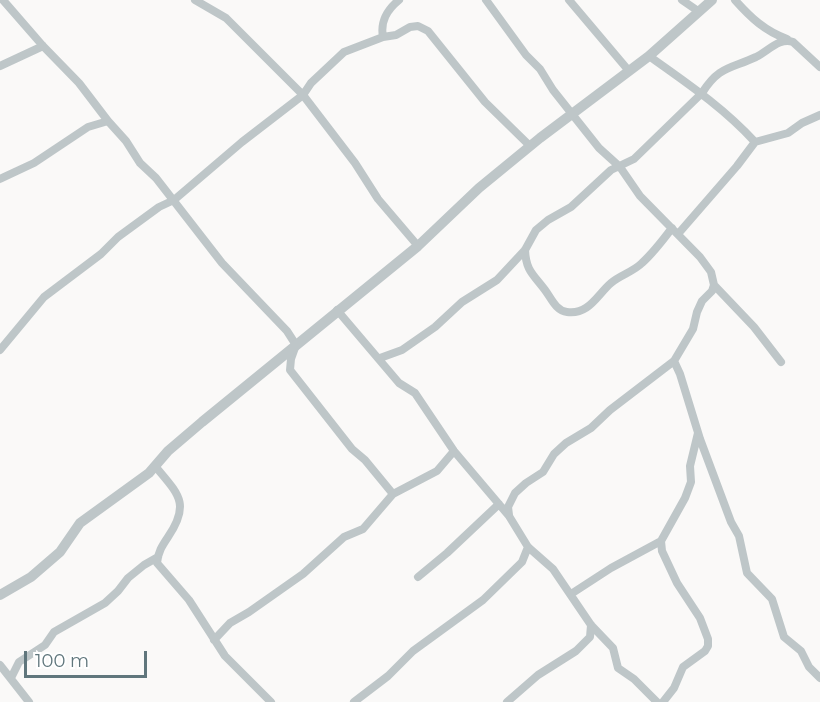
<!DOCTYPE html>
<style>
body{margin:0}
#map{position:relative;width:820px;height:702px;overflow:hidden;background:#faf9f8;font-family:Montserrat,sans-serif}
canvas{display:block}
.scale{position:absolute;left:24px;top:651px;width:123px;height:27px;box-sizing:border-box;border:3px solid #60767c;border-top:0;padding-left:8px;font-size:18px;line-height:21px;white-space:nowrap;color:#60767c;-webkit-text-stroke:4px #fff;paint-order:stroke}
</style>
<div id="map">
<canvas width="820" height="702"></canvas>
<div class="scale">100 m</div>
</div>
<script>
const g = document.querySelector('canvas').getContext('2d');
g.lineJoin = 'round';
function strokePath(path, color, width, dash) { g.strokeStyle = color; g.lineWidth = width; g.lineCap = dash ? 'butt' : 'round'; g.setLineDash(dash || []); g.stroke(path); }
const minor = new Path2D(`
 M3,0L43,46L79,83L108,121L126,141L140,163L156,178L222,263L287,331L296,345L291,359L290,370L352,449L365,460L393,494
 M195,0L226,18L303,95L355,163L378,199L418,246
 M486,0L526,55L540,69L553,90L599,148L620,167L640,196L700,257L711,272L714,285L754,327L781,362
 M569,0L629,71
 M682,0L698,11
 M735,0C751,18 765,31 787,39
 M383,37C380,21 387,10 399,0
 M649,56C687,83 724,108 755,142
 M0,66L43,46
 M0,179L34,163L88,127L108,121
 M678,234L737,166L755,142L788,133L802,123L820,115
 M525,250C526,271 533,274 545,290C551,298 556,311 567,312C589,315 597,295 611,283C620,275 633,272 642,263C653,253 663,240 672,228
 M337,310L399,383L415,393L454,451L509,516L528,547L553,569L591,625L613,648L618,668L634,679L657,702
 M0,350L44,297L101,254L118,237L159,207L174,200L242,142L303,95L311,83L344,52L383,37L396,35L410,27L418,26L428,31L485,102L530,146
 M380,358L402,350L435,327L462,302L497,280L525,250L536,230L548,220L571,207L611,170L634,159L702,93C719,66 730,69 756,57C768,51 780,37 793,42L820,67
 M674,361L680,374L700,439L731,522L739,536L747,573L772,599L784,637L801,651L809,667L820,678
 M155,466C178,494 191,503 168,537C162,546 158,552 157,563L189,600L225,656L271,702
 M509,515L508,507L515,493L526,483L543,472L554,454L566,443L591,428L610,410L674,361L693,329L697,312L702,301L712,291L714,285
 M418,577L447,553L499,504
 M571,594L611,568L661,541
 M214,640L230,623L249,612L303,574L344,537L363,529L393,494L437,471L454,451
 M0,665L29,702
 M11,678L19,662L45,645L54,632L105,603L118,591L128,578L144,565L158,557
 M354,702L388,676L413,651L483,600L522,562L528,547
 M507,702L538,675L576,651L590,637L591,625
 M663,702L674,688L683,667L705,651L708,646V639L700,618L677,583L662,551L661,541L685,498L691,482L690,466L698,433`);
const tertiary = new Path2D(`
 M0,595L31,577L60,552L80,523L149,473L168,451L202,422L418,246L479,188L540,138L649,56L712,0`);
strokePath(minor, '#bec6c8', 8);
strokePath(tertiary, '#bec6c8', 10);
</script>
